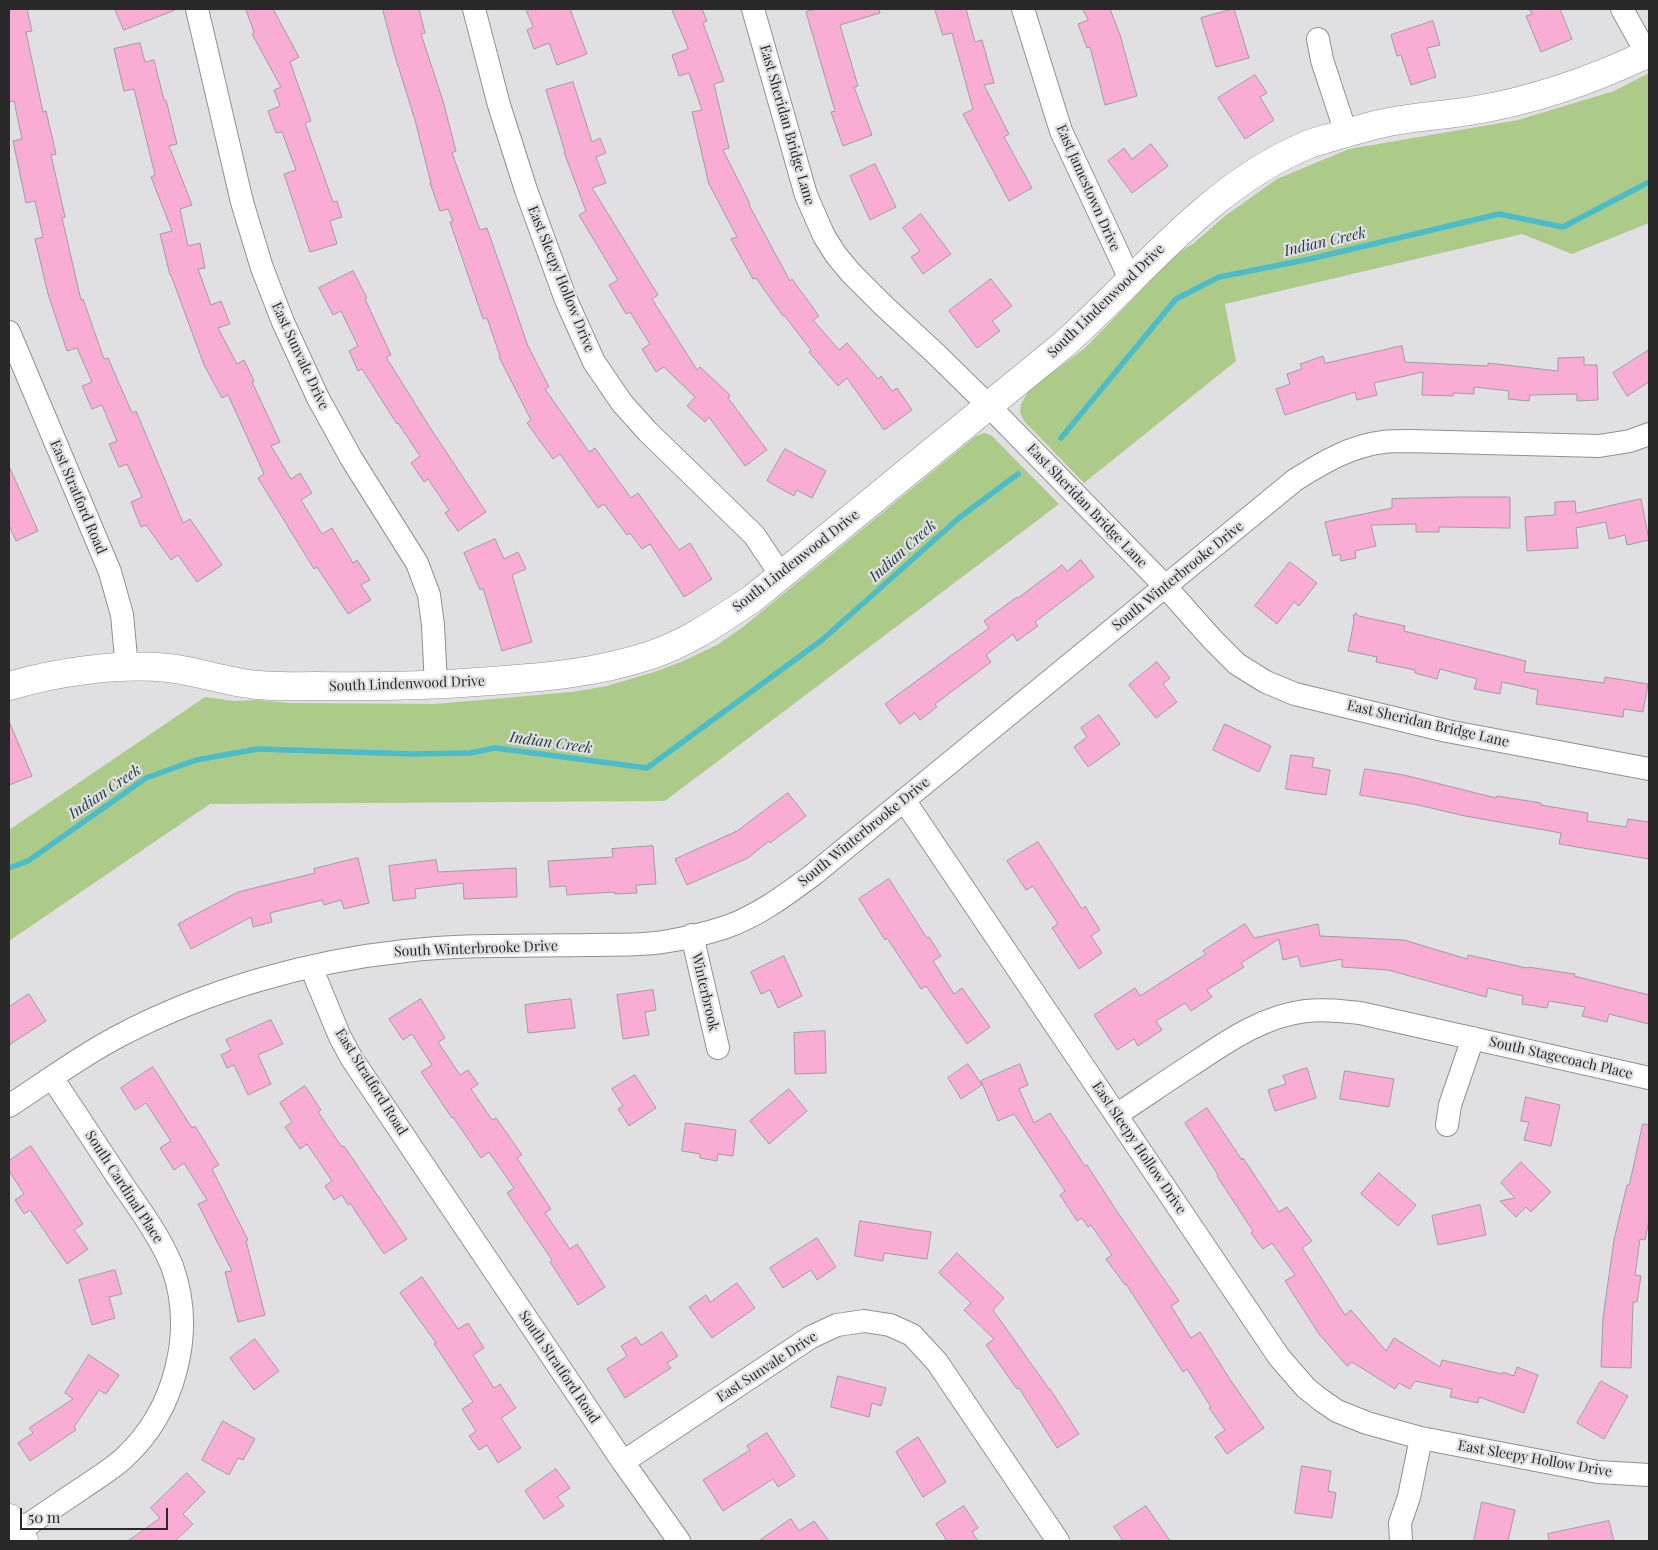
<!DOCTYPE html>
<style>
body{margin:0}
#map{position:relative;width:1658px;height:1550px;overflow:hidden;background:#e0dfe2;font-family:"Playfair Display",serif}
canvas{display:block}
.frame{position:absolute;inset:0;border:10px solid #2a292a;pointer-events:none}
.scale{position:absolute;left:20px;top:1508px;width:148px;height:22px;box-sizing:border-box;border:2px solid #2a292a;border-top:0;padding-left:6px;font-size:15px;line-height:18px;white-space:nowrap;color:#2a292a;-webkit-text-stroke:4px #e0dfe2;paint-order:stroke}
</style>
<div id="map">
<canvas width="1658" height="1550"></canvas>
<div class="frame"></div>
<div class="scale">50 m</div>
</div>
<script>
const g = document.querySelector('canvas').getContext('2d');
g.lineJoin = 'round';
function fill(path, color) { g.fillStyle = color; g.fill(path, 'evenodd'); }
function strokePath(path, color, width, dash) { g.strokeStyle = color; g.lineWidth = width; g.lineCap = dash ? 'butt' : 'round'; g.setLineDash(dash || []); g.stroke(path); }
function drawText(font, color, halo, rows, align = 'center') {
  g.font = font + ' "Playfair Display",serif'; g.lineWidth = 4.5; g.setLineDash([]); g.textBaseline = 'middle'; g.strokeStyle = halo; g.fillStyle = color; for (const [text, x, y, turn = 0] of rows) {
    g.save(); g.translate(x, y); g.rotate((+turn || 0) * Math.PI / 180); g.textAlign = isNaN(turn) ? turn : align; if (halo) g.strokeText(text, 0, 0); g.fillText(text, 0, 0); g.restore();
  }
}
const green = new Path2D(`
 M1649,73V223L1572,254L1522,234L1225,304L1236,361L1084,483L1024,421L1020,413L1021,404L1029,390L1085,348L1176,254L1194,243L1225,216L1277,179L1349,149L1518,120L1614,91Z
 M985,433L992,436L1059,504L665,801L210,804L9,941V830L205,697L233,701L257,700L290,703L435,704L572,692L607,686L654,672L681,662L717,645L743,627L976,436Z`);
const stream = new Path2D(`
 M1061,438L1176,299L1219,277L1310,259L1499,214L1563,227L1649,182
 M9,868L28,861L146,778L196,760L258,749L413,754L470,753L495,748L647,768L822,640L960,517L1018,474`);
const building = new Path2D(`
 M9,9H27L32,31L26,32L43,112L46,111L56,154L51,155L65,217L62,218L81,300L83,299L104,359L108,358L132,413L136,411L183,523L190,519L222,565L197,582L178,555L171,560L146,525L141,527L131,502L142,497L127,464L119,467L109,444L117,441L102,405L92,409L82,386L92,382L77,348L67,351L48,294L35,239L43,237L35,201L26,203L13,141L22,139L14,101L9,102Z
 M115,9H174L175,10L124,30Z
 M246,9H273L299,57L290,62L311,121L305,123L333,202L337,201L342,217L330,221L337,244L310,252L284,174L296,170L282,132L276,133L268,111L280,106L274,90L281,87L252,34L254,33Z
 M383,9H419L425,33L421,34L443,101L456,151L452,153L480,230L487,228L528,346L549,387L545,389L589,452L595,448L631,498L638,493L679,550L690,543L712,579L684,597L650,544L642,549L630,533L627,535L604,504L598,508L560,454L553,459L527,423L531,420L499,357L500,356L487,318L483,319L450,222L453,221L448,209L440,211L430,183H431L415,120L394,53Z
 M526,9H570L587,54L557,65L549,43L534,49L527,30L533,27Z
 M672,9H702L707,21L703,23L724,81L714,84L729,148L723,150L750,204L749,205L790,281L792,279L819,316L813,320L839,350L847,343L878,379L881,376L892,391L897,388L912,410L884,430L847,378L838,386L809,352L811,350L784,315L783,316L756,278L753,279L731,239L737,237L709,184L692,112L702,110L689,73L679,76L672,55L688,49Z
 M817,9H879L880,13L840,25L858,86L854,87L872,135L843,146L831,112L835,111L806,12Z
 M935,9H966L975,42L982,40L994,83L984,85L1009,134L1004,137L1032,188L1009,201L963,114L973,109L952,33L943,35Z
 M1083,9H1110L1120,35L1137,96L1105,105L1090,47L1087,48L1078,24L1088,20Z
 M1234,9L1249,58L1216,67L1201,18Z
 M1529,9H1560L1572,39L1541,52L1526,16L1532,14Z
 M1433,21L1440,45L1427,48L1436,77L1411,85L1401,55L1397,56L1391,35Z
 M140,43L145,62L154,60L164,100H166L177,144L169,146L192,205L180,209L188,246L200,243L205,268L198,269L211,305L221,301L230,324L218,328L237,364L244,360L254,381L252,382L280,442L271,446L291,479L300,473L312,493L301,500L322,534L332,528L353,563L357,560L370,580L361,585L371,600L348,614L317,567L314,569L258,478L264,474L228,395L222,398L204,365L171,275H170L160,234L172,231L151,177L155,175L134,89L124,91L114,49Z
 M1255,75L1267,93L1260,97L1274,120L1245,139L1218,98Z
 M573,82L592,142L600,138L606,153L596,157L606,183L592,188L658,295L652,299L697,370L700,367L730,395L728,398L767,450L745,466L709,417L705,422L687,406L695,397L664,367L656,372L642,349L650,344L630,312L626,314L609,285L618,280L579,215L586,211L564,152H565L546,90Z
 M1151,144L1168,166L1132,193L1108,161L1124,148L1132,159Z
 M875,164L896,207L870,220L850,176Z
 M921,214L951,254L923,274L911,257L920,251L903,228Z
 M353,271L367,298L365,299L391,355L386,357L429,426L486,512L458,531L445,513L449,510L428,479L424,482L411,463L420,456L398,423L397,424L362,369L358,371L349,351L358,346L341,311L333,315L319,288Z
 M991,279L1012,306L992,321L1000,331L977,348L949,311Z
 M1402,346L1405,362L1488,366V363L1558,371V358L1584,357V365H1597L1598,400L1577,401V394L1530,395L1529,401L1508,399L1509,391L1474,387V394L1453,393V396L1422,395L1423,372L1374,383L1377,395L1357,400L1355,392L1285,415L1276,389L1290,384L1287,374L1302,369L1300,364L1323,356L1325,363Z
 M1649,350V382L1627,396L1613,373Z
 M785,449L826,471L812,498L797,490L794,496L767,481Z
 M9,466L38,531L16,541L9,525Z
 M1461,497H1510V528L1439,527V532H1416V524L1371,525L1376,546L1355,551L1356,558L1341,561L1340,554L1333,556L1325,522L1392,508V499Z
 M1641,499L1649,540L1627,545L1625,535L1609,539L1606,522L1576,528L1578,548L1527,551L1525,517L1555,515V502L1575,501L1576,513Z
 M495,539L504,559L518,552L526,569L512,575L532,642L502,651L483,588L480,590L464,553Z
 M1081,560L1094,577L1035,622L1038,626L1017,641L1013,634L986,655L991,662L935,704L937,707L920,720L915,713L900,724L885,704L989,628L984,621L1017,597L1018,598L1062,565L1067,571Z
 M1290,562L1317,583L1299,606L1294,602L1277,624L1255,606Z
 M1356,613L1359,616L1405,626L1404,631L1526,661L1524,672L1604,683L1605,677L1648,684L1643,712L1624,709L1623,717L1536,704L1538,690L1502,682L1500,694L1474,689L1477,679L1440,669L1437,679L1415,673V670L1376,662L1377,657L1348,651L1354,621L1353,615H1355Z
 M1157,662L1170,678L1163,684L1177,702L1156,718L1129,685Z
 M1099,715L1120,744L1088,767L1074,747L1087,737L1081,728Z
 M9,721L32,776L9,785Z
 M1225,724L1271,746L1259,772L1213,750Z
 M1291,755L1314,758L1312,767L1330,770L1326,795L1286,789Z
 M1365,769L1404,775L1496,798L1497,796L1541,803V805L1588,813L1587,821L1626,827L1628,819L1649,822V859L1559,844L1561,833L1465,816L1418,805L1360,795Z
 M788,793L806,816L770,843L769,841L748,858L687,885L675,859L737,831Z
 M1038,842L1082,909L1085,906L1100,930L1091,936L1102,953L1079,969L1052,928L1058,924L1033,886L1026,890L1007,861Z
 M653,846L656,884L636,885L637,893L615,894V892L567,895L566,886L550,887L548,861L613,857L612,849Z
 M358,858L369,903L344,909L341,900L324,905L322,900L270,913L272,922L253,927L251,917L191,949L178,924L238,892L315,873L314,869Z
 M436,860L438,872L516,868L517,897L464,899L463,883L415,889L416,898L393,901L389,866Z
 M889,879L927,938L929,937L941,956L933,961L954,994L962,988L990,1027L967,1044L926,986L921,989L887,938L885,940L859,899Z
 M1245,924L1254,938L1318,924L1320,936L1404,940L1467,959L1468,955L1527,968L1528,967L1575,974L1574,976L1649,995V1024L1609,1014L1607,1022L1582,1016L1585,1007L1549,1001L1547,1008L1522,1004L1523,996L1488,988L1486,997L1388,970L1342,967V959L1301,967L1298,956L1283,960L1279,939L1241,963L1244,967L1207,990L1212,997L1191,1011L1185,1003L1156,1021L1162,1030L1138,1046L1134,1039L1117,1050L1094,1015L1135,988L1140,996L1206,954L1203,951Z
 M784,956L802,996L778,1008L770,990L761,994L751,972Z
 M653,990L656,1010L645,1012L649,1035L623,1039L617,995Z
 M29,994L46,1021L9,1045V1007Z
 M421,999L445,1038L438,1042L460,1075L468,1070L478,1084L471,1089L492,1120L496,1118L522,1155L517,1158L551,1209L545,1213L570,1249L577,1244L605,1287L578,1305L550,1262L552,1260L507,1193L514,1188L489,1152L481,1158L453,1117L452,1118L421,1072L432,1065L412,1034L403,1040L389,1019Z
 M571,999L575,1028L528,1033L525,1005Z
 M271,1020L283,1044L258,1055L271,1084L248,1095L234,1065L227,1068L221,1055L231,1050L226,1040Z
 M825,1031L826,1073L795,1074L794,1033Z
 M968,1064L982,1085L961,1099L948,1078Z
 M1020,1064L1028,1085L1019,1089L1034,1123L1050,1113L1085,1166L1087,1165L1114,1207L1179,1301L1171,1306L1191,1338L1200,1332L1231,1381L1264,1428L1227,1454L1215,1437L1225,1430L1209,1408L1211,1407L1187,1369L1183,1372L1126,1284L1125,1285L1106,1259L1112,1255L1091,1225L1088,1227L1082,1218L1077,1221L1060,1195L1065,1191L1014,1114L998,1121L981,1081Z
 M153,1067L192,1128L195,1126L219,1165L212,1169L248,1240L246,1241L265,1315L238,1322L225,1272L232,1271L198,1204L207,1200L184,1163L174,1170L160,1148L171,1141L146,1103L135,1110L121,1088Z
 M1307,1068L1316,1098L1275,1111L1268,1090L1286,1084L1283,1076Z
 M1345,1071L1394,1079L1389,1107L1340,1099Z
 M635,1075L656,1108L629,1126L618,1109L623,1106L612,1089Z
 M305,1086L321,1110L318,1112L342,1147L344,1146L407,1239L384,1254L350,1203L348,1205L342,1195L334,1200L325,1186L332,1181L307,1144L300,1149L285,1127L292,1122L280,1103Z
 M789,1089L807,1111L769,1144L750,1121Z
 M1526,1097L1560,1105L1551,1146L1524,1140L1529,1122L1521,1121Z
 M1207,1108L1242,1160L1243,1158L1279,1212L1287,1207L1312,1241L1302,1248L1345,1315L1351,1310L1386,1351L1394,1338L1440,1367L1442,1360L1502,1374L1503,1372L1514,1376L1517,1367L1538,1375L1524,1413L1479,1397L1478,1403L1450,1397L1452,1389L1415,1381L1410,1389L1399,1383L1395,1389L1352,1362L1347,1366L1319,1334L1285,1281L1295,1275L1272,1243L1263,1249L1251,1233L1253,1231L1217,1176L1218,1175L1185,1123Z
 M686,1123L736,1130L733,1156L718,1154L717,1161L700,1158V1154L682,1151Z
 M1643,1124L1649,1125V1220L1645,1240L1640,1239L1635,1275L1641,1276L1637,1302H1633L1631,1368L1601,1367L1603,1318L1614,1240L1627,1185H1629Z
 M31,1146L83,1224L74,1230L88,1249L67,1264L30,1210L24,1214L15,1200L24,1194L9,1171V1161Z
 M1521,1162L1551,1192L1531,1212L1526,1207L1516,1217L1500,1201L1515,1198L1501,1183Z
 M1379,1173L1416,1205L1398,1226L1361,1194Z
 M1480,1205L1486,1235L1438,1245L1432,1216Z
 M860,1221L931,1232L927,1259L884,1253L883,1261L855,1256Z
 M817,1238L836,1267L817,1280L811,1270L783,1288L770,1268Z
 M957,1253L1004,1298L993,1310L1049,1389H1050L1079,1434L1057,1448L1019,1388L1017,1389L986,1345L994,1339L964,1310L971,1303L939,1273Z
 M115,1270L122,1294L109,1297L115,1318L92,1325L79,1280Z
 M422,1277L458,1329L468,1323L484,1348L473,1355L494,1388L500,1384L516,1408L501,1418L521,1448L498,1463L487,1445L479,1450L469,1436L476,1431L462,1409L473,1402L434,1344L436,1343L400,1293Z
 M737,1283L755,1308L712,1338L689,1307L706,1295L710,1302Z
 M662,1332L678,1356L667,1363L671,1368L625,1398L607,1369L627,1356L621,1346L636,1337L641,1345Z
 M255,1339L279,1371L254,1390L230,1358Z
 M89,1355L119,1375L106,1394L99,1390L74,1427L76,1430L30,1461L18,1443L33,1433L29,1428L73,1399L65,1393Z
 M838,1376L886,1388L881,1406L872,1403L869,1417L831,1407Z
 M1601,1381L1628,1396L1604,1439L1577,1423Z
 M223,1421L255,1439L243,1460L238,1458L229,1475L202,1460Z
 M767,1433L795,1476L778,1487L773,1479L723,1511L703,1480L750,1450L747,1446Z
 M918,1437L946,1482L923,1497L896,1452Z
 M1302,1466L1331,1471L1328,1491L1336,1493L1332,1518L1295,1513Z
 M556,1469L570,1488L557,1497L564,1506L544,1519L525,1491Z
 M187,1473L205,1492L183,1514L193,1524L175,1541H128L160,1518L151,1508Z
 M1482,1502L1515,1510L1508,1541H1474Z
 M964,1506L978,1528L972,1532L978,1541H947L936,1524Z
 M1146,1506L1170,1541H1123L1114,1527Z
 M791,1519L799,1531L814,1521L829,1541H759Z
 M1609,1521L1614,1541H1549L1548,1534Z`);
const minor = new Path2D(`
 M197,9L242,202L262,268L283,322L318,398L351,458L417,563L429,595L433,625L436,686
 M474,9L499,105L526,190L566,300L594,362L622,403L648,432L754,535L781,575
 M753,9L806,195L824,236L836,255L851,273L884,306L935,353L988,405L1165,586L1212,639L1237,664L1266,682L1295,694L1447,731L1649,769
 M1023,9L1061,131L1130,279
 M1622,9L1647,54
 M1318,39L1322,60L1346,133
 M9,332L110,572L122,615L127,668
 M904,800L1279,1357L1306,1388L1321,1400L1337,1411L1367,1423L1421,1438L1598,1472L1649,1475
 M692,935L718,1048
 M311,967L340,1037L352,1059L623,1462L679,1541
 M9,1106C46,1082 82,1055 121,1035C207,990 309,961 405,951C465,944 526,946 586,945C611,944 638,946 663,942C682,939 708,933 726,927C758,916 787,894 814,874L1295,480C1322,463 1350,446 1383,442C1391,441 1401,441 1410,441L1599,446L1630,441L1649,434
 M1116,1115C1141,1099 1165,1082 1190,1066C1225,1043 1262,1016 1306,1011C1324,1009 1342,1011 1360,1013L1649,1078
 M1447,1125L1450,1105L1473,1038
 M623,1462L811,1337L837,1325L864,1321L890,1325L912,1335L937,1362L1058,1541
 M18,1532C39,1517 60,1503 81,1489C95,1479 111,1470 124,1458C175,1411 196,1332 172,1266C160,1237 141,1211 123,1185C99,1149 76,1113 52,1078
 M1401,1541L1400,1523L1409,1497L1421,1438`);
const tertiary = new Path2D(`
 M9,686C57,672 118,663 168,668C199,671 228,683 259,685C278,687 297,686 316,686C370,687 423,686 477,682C536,678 595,674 651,655C688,643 720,620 752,599L1063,345C1141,276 1207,187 1307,145C1316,141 1327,139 1336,136C1351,132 1365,127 1380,124C1409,117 1440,116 1470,111C1532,101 1593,80 1649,53
 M9,1518L24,1541`);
const streetNames = [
 ["East Sheridan Bridge Lane",787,125,74],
 ["East Jamestown Drive",1088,188,66],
 ["East Sleepy Hollow Drive",561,279,68],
 ["South Lindenwood Drive",1106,301,-44],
 ["East Sunvale Drive",300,356,65],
 ["East Stratford Road",78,497,67],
 ["East Sheridan Bridge Lane",1087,506,46],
 ["South Lindenwood Drive",796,561,-38],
 ["South Winterbrooke Drive",1178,576,-39],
 ["South Lindenwood Drive",407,684,-2],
 ["East Sheridan Bridge Lane",1428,724,13],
 ["South Winterbrooke Drive",864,832,-39],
 ["South Winterbrooke Drive",476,949,-2],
 ["Winterbrook",705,992,77],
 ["South Stagecoach Place",1561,1058,13],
 ["East Stratford Road",371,1082,58],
 ["East Sleepy Hollow Drive",1139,1148,56],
 ["South Cardinal Place",124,1187,57],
 ["South Stratford Road",559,1367,56],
 ["East Sunvale Drive",767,1367,-33],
 ["East Sleepy Hollow Drive",1535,1459,10]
];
const waterNames = [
 ["Indian Creek",1325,242,-13],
 ["Indian Creek",903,551,-42],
 ["Indian Creek",551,743,8],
 ["Indian Creek",105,792,-34]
];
fill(green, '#adcb88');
strokePath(stream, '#4bbcca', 5.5);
fill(building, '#f9acd4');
strokePath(building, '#a09d9f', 1);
strokePath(minor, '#919093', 24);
strokePath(tertiary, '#919093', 29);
strokePath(minor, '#fff', 22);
strokePath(tertiary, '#fff', 28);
drawText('14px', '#2a292a', '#e0dfe2', streetNames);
drawText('italic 15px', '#223b3e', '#e0dfe2', waterNames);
</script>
